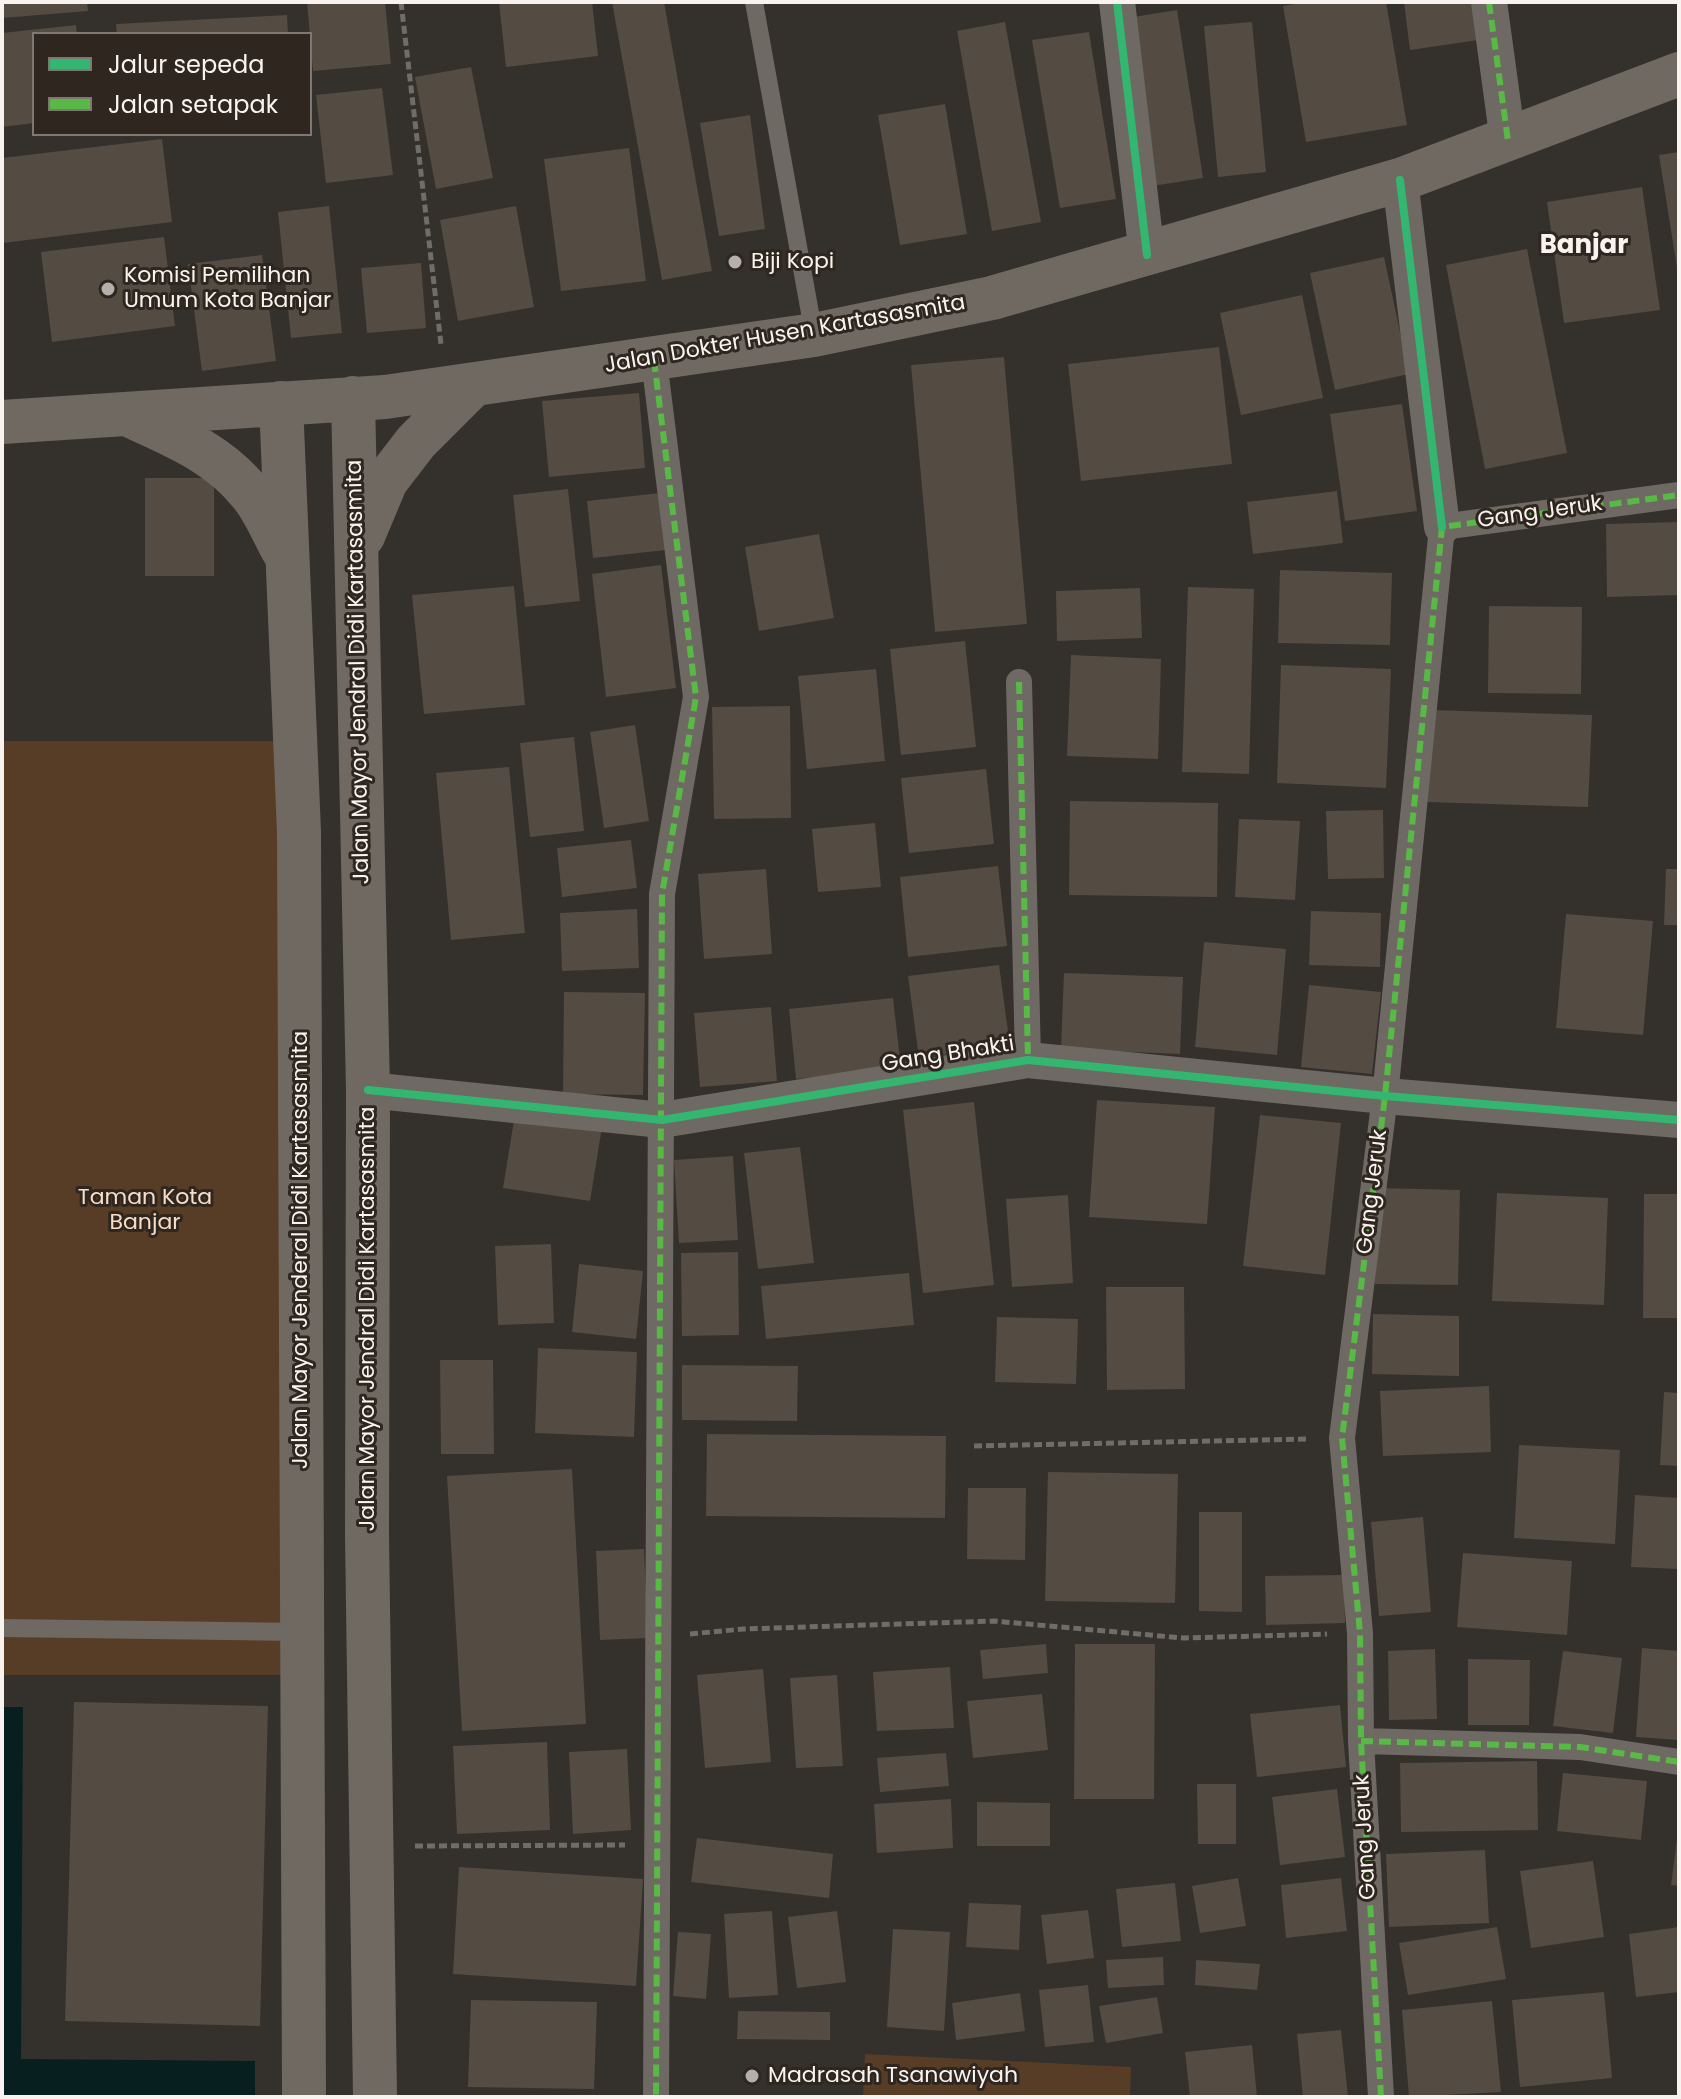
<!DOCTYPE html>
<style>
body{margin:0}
#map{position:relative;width:1681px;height:2099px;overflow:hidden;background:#34302c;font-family:Poppins,sans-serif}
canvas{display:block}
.frame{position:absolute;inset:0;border:4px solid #f9f3ef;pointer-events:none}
.legend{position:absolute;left:32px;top:32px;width:280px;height:104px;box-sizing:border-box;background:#2e261f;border:2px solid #7f7872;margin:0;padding:10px 14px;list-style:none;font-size:24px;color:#f9f3ef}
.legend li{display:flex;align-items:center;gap:16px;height:40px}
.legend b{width:40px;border:2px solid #7f7872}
</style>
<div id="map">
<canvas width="1681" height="2099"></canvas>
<div class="frame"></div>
<ul class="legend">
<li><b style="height:10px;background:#33b770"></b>Jalur sepeda</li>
<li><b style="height:10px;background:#58b947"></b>Jalan setapak</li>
</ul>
</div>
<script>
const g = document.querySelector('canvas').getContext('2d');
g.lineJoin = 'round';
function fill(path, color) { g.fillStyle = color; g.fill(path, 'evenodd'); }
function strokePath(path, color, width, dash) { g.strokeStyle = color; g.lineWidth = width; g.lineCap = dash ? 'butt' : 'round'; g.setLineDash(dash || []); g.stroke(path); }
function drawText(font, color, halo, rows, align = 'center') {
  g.font = font + ' Poppins,sans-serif'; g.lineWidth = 6; g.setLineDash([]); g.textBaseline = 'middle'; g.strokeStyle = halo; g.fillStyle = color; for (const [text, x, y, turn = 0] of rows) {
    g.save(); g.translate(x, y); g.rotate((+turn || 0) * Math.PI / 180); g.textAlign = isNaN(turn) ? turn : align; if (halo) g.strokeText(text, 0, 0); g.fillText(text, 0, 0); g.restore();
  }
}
const green = new Path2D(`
 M2,741H288L287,1675H2Z
 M865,2054L1131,2067L1130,2097H863Z`);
const water = new Path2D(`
 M2,1707H23L21,2059L255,2061V2097H2Z`);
const building = new Path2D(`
 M2,2H87L88,11L2,18Z
 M307,2H385L391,64L313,71Z
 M499,2H592L598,56L506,67Z
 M612,2H664L712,271L662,280Z
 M1305,2H1386L1407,125L1306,142L1283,6Z
 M1404,2H1480L1485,39L1410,50Z
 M1177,10L1203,178L1140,188L1114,20Z
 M287,15L288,34H117L116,24Z
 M1005,22L1041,222L992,231L957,31Z
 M1252,22L1266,172L1218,177L1204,26Z
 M76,25L77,34H34V123L2,127V33Z
 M1089,32L1116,199L1060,208L1032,40Z
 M471,67L493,178L436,189L415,77Z
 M382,88L393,175L326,183L316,95Z
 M945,104L967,234L900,245L878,115Z
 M750,115L765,229L719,236L700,123Z
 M162,139L172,222L3,243L2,158Z
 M629,148L646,281L561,291L544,159Z
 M1679,152V268H1677L1659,155Z
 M1642,187L1660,310L1564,323L1547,202Z
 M329,206L342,333L291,338L278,212Z
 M516,206L534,307L458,321L440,220Z
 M164,237L175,326L52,342L41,252Z
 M1527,249L1567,453L1485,469L1446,265Z
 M262,255L276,361L202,371L188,264Z
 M1384,257L1409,374L1335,390L1310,273Z
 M421,263L426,328L367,333L361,268Z
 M1302,295L1323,398L1241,415L1220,313Z
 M1219,347L1232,464L1081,481L1068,364Z
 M1004,357L1027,624L935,632L911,365Z
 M639,393L645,468L549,477L542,401Z
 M1402,404L1417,511L1345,521L1330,414Z
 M145,478H214V576H145Z
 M568,489L580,601L525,607L513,495Z
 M1337,491L1343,543L1253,554L1247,502Z
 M660,493L666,550L593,558L587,501Z
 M1679,522V595L1607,597L1606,524Z
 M819,534L834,618L759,631L745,547Z
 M661,565L676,688L606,697L592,574Z
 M1280,570L1392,573L1390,645L1278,643Z
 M514,586L525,705L424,714L412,595Z
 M1188,587L1254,589L1249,774L1182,772Z
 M1140,588L1142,638L1057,641L1056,591Z
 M1489,606L1582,607L1581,694L1488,693Z
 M965,641L976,747L901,755L890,649Z
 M1071,655L1161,659L1158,759L1067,756Z
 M1281,665L1391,669L1386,788L1277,783Z
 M876,669L885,761L807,769L798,676Z
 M790,706L791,818L714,819L712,707Z
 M1431,710L1592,715L1588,807L1427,802Z
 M635,725L649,821L604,828L590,732Z
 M574,737L584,831L530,837L520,743Z
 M509,767L525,933L451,940L436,773Z
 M986,769L994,844L909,853L901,778Z
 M1070,801L1218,803L1217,897L1069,895Z
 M1383,810L1384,878L1328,879L1326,811Z
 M1239,819L1300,821L1295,900L1235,897Z
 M875,823L881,887L818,892L812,829Z
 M631,840L637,888L562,897L557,848Z
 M998,866L1007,946L908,957L900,877Z
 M766,869L772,954L704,959L698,874Z
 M1666,869H1679V925H1664Z
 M637,909L639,968L562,971L560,913Z
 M1311,911L1381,913L1380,967L1309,965Z
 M1566,914L1653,921L1643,1035L1556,1028Z
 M1204,942L1286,949L1277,1055L1195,1047Z
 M999,965L1010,1046L919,1058L908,976Z
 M1064,973L1183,977L1180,1054L1061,1049Z
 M1309,985L1381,992L1372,1074L1301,1067Z
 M564,992L645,993L643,1095L563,1094Z
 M893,998L901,1068L796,1079L789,1009Z
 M771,1007L777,1081L700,1087L694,1013Z
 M1097,1100L1215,1107L1207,1224L1089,1217Z
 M974,1102L994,1285L923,1293L903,1110Z
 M515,1114L602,1127L590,1201L503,1188Z
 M1260,1115L1341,1123L1325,1275L1243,1266Z
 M800,1147L814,1263L758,1269L744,1153Z
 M733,1156L738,1240L679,1243L674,1160Z
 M1377,1188L1460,1190L1458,1285L1375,1284Z
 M1497,1193L1608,1198L1604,1305L1492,1301Z
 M1644,1194H1679V1318H1643Z
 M1068,1195L1073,1283L1012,1287L1006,1199Z
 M551,1244L554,1323L498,1325L495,1246Z
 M738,1252L739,1335L682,1336L681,1253Z
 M579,1264L643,1271L636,1339L572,1332Z
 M909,1273L914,1325L766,1339L761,1286Z
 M1106,1287H1184L1185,1389L1107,1390Z
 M1373,1314L1459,1316V1376L1372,1374Z
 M997,1317L1078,1319L1076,1384L995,1382Z
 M538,1348L637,1352L634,1437L535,1433Z
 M440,1360H493L494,1454H441Z
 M682,1365L798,1366L797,1421L682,1420Z
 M1489,1386L1491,1452L1383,1456L1380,1391Z
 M1664,1392L1679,1393V1466L1660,1465Z
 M707,1434L946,1436L945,1518L706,1516Z
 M1519,1445L1620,1450L1615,1544L1514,1538Z
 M572,1469L586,1724L462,1731L447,1476Z
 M1048,1472L1178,1474L1175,1603L1045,1601Z
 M968,1488H1026L1025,1560L967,1559Z
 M1635,1495L1679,1498V1569L1631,1567Z
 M1199,1512H1242V1612L1199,1611Z
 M1423,1517L1431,1612L1379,1616L1371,1522Z
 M644,1549L648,1638L600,1640L596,1551Z
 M1463,1553L1572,1561L1567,1635L1457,1627Z
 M1344,1575L1345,1623L1266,1625L1265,1576Z
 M1046,1644L1048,1673L983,1679L980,1650Z
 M1075,1644H1155L1154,1799H1074Z
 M1642,1648L1679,1651V1740L1636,1737Z
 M1435,1649L1437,1719L1389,1720L1388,1651Z
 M1563,1651L1622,1658L1613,1733L1553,1726Z
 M1468,1659L1530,1660L1529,1725H1468Z
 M950,1667L954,1728L877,1731L873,1672Z
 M763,1669L771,1762L705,1768L697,1675Z
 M837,1675L843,1766L796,1768L790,1678Z
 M1042,1694L1048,1750L973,1758L967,1701Z
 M74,1702L268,1706L260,2026L65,2021Z
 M1340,1705L1346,1767L1257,1777L1250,1714Z
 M547,1742L550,1830L457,1834L453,1746Z
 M627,1749L631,1830L573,1834L569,1752Z
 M946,1753L949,1786L880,1792L877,1758Z
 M1537,1761L1538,1830L1401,1832L1400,1763Z
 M1563,1773L1647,1781L1641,1840L1557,1831Z
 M1197,1784H1236V1844H1198Z
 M1337,1789L1345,1857L1280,1865L1272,1797Z
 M951,1799L953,1848L877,1853L874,1804Z
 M977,1802L1050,1803V1846H977Z
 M697,1838L833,1854L829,1898L691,1882Z
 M1677,1839H1679V1886L1671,1885Z
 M1485,1850L1489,1923L1389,1927L1386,1854Z
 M1593,1861L1604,1937L1531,1948L1520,1871Z
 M459,1867L643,1879L636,1986L453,1974Z
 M1238,1878L1246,1926L1200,1933L1192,1886Z
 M1341,1878L1347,1931L1286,1938L1281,1885Z
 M1175,1883L1181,1941L1122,1947L1116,1889Z
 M969,1903L1021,1905L1019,1950L966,1947Z
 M1088,1910L1094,1958L1047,1964L1041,1915Z
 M772,1911L778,1995L729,1998L724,1914Z
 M837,1911L846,1982L797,1988L788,1917Z
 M1497,1927L1506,1979L1408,1995L1399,1943Z
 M1679,1927V1992L1636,1997L1629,1934Z
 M893,1929L950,1932L944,2031L887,2027Z
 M678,1932L711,1934L706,1999L673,1996Z
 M1163,1957L1164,1985L1108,1988L1106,1960Z
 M1196,1960L1260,1964L1257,1990L1195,1985Z
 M1088,1985L1094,2042L1045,2047L1039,1990Z
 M1604,1992L1612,2078L1520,2087L1512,2000Z
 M1020,1993L1025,2031L956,2040L952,2003Z
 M1157,1997L1163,2033L1106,2043L1099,2006Z
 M471,2000L597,2002L594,2089L468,2087Z
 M1492,2001L1501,2092L1409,2097L1402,2010Z
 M738,2011L830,2012V2040L737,2039Z
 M1341,2030L1348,2097H1303L1297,2034Z
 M1252,2045L1257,2097H1190L1185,2052Z`);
const path = new Path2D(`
 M401,2L441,344
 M974,1446L1309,1439
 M690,1634L743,1629L994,1621L1183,1638L1327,1634
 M415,1846L625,1845`);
const service = new Path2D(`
 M754,2L814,335
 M2,1628L301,1632`);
const pedestrian = new Path2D(`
 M654,360L696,697L662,894L656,2097
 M1019,682L1028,1060
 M1361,1741L1580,1747L1679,1762
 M1381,2097L1361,1741L1360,1633L1342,1438L1385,1096L1442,527L1679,495`);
const minor = new Path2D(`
 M1117,2L1147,255
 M1489,2L1508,141
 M1400,180L1442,527
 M368,1090L662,1120L1028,1060L1385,1096L1679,1120`);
const primary = new Path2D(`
 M353,398L368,1090L367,1535L375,2097
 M281,403L299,832L304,2097
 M131,416C175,436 219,454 250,493C264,509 273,533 284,552
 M2,422L385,397L814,335L992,298L1400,180L1679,74
 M363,536L386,481L416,442L473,385`);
const quiet = new Path2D(`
 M1489,2L1508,141
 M654,360L696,697L662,894L656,2097
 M1019,682L1028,1060
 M1361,1741L1580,1747L1679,1762
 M1381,2097L1361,1741L1360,1633L1342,1438L1385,1096L1442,527L1679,495`);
const cycleway = new Path2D(`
 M1117,2L1147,255
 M1400,180L1442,527
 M368,1090L662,1120L1028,1060L1385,1096L1679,1120`);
const markers = [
 [735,262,8,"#b4afab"],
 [108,289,8,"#b4afab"],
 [752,2076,8,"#b4afab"]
];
const poiNames = [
 ["Biji Kopi",751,262],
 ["Komisi Pemilihan",124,276],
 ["Umum Kota Banjar",124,301],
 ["Madrasah Tsanawiyah",768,2076]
];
const streetNames = [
 ["Jalan Dokter Husen Kartasasmita",785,335,-10],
 ["Gang Jeruk",1540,513,-8],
 ["Jalan Mayor Jendral Didi Kartasasmita",359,672,-91],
 ["Gang Bhakti",948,1055,-9],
 ["Gang Jeruk",1373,1192,-83],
 ["Jalan Mayor Jenderal Didi Kartasasmita",301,1250,-90],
 ["Jalan Mayor Jendral Didi Kartasasmita",368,1319,-90],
 ["Gang Jeruk",1366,1837,-93]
];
const parkNames = [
 ["Taman Kota",145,1198],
 ["Banjar",145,1223]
];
const quarterNames = [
 ["Banjar",1584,246]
];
fill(green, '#573c26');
fill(water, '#081f1f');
fill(building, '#544b42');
strokePath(path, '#706c68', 5, [8, 4]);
strokePath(service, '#6f6963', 18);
strokePath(pedestrian, '#6f6963', 26);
strokePath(minor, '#6f6963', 36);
strokePath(primary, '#706962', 44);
strokePath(quiet, '#58b947', 6, [12, 6]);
strokePath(cycleway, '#33b770', 8);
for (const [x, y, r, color] of markers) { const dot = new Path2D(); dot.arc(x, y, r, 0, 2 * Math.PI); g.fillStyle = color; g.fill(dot); strokePath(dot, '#2e261f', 3); }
drawText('22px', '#f9f3ef', '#2e261f', poiNames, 'left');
drawText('22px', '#f9f3ef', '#2e261f', streetNames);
drawText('22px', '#f8dcc5', '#2e261f', parkNames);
drawText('bold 26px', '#f9f3ef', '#2e261f', quarterNames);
</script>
